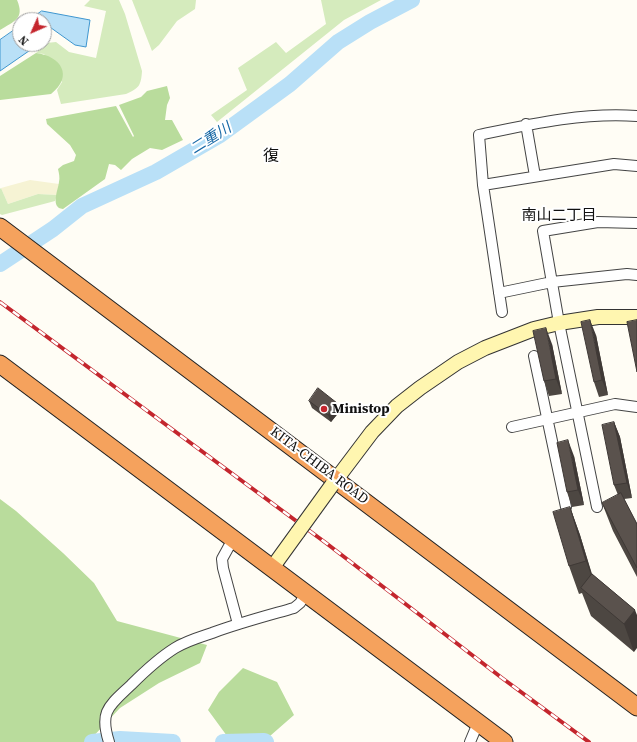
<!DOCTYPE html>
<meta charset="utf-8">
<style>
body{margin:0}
#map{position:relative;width:637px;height:742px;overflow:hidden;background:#fffdf5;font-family:"Source Serif 4",serif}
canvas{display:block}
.north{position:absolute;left:12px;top:12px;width:40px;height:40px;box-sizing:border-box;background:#fff;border:1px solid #a0a0a0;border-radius:50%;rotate:225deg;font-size:11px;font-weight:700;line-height:16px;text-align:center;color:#111}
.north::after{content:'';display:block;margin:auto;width:14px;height:18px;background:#c4262e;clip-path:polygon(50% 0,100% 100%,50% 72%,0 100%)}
</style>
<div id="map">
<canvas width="637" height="742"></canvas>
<div class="north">N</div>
</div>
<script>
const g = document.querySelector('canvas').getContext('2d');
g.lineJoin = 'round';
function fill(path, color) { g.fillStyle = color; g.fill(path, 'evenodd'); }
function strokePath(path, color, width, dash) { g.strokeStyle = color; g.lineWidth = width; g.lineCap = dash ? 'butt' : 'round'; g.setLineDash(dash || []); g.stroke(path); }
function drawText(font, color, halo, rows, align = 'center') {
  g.font = font + ' "Source Serif 4","Noto Sans JP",serif'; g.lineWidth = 4; g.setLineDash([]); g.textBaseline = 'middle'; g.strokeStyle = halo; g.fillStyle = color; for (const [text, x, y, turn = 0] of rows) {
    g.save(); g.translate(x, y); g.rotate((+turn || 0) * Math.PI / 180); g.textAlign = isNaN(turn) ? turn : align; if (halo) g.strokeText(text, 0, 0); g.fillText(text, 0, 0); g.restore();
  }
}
const farmland = new Path2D(`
 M30,180L59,184L57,195L38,194L8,204L1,188Z`);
const green = new Path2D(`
 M90,0H119L125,14L142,71C141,86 139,88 126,94L61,104L57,90L62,82L44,54L36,53L46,43L56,42L69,52L96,58L106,11L84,6Z
 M132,0H206H196L195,9L177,21L159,45L152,51Z
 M321,0H381L344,20L217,122L211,115L247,90L238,68L276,42L286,53L326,24Z
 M1,188L8,204L38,194L57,195L55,201L2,215L0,214V189Z`);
const forest = new Path2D(`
 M0,0H17C25,19 14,21 0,30Z
 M36,53C61,56 74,76 51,94L0,100V76Z
 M167,86L170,98L167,105L165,120H172L183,140L162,150L150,148L132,159L121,170L115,165L109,164L105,179L63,209C50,208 58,190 59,182C60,178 59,173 58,169L63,165L74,161L76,155L70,145L47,124L46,119L116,106L133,137L134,136L119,105L141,97L147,91Z
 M0,499L16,511L63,553L94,583L117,621L207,645L200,663L159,683L120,708L88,742H0Z
 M243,668L277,682L294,715L270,736H227L208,710L219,692Z`);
const water = new Path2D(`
 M42,11L90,20L86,47L75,45L47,25L44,28V20H29Z
 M20,26V44H39L0,71V40Z`);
const river = new Path2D(`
 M0,264L53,229L82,206L156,172L220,135L290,84L338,42L370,22L412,0
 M92,742L120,739L173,742
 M223,742L264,741L266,742`);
const street = new Path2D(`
 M526,124L535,176
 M483,185L614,164L637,166
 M499,293L552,282L627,274L637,275
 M502,312L483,185L479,135C531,124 584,112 637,116
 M534,356L566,507
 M512,427L615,404L637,407
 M597,507L559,323L543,231L598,222L637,223
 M233,539L222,559L223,568L238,624
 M109,742C99,711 109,706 131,685C144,672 159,658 175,648C186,641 200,637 212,633C239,623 266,616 294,608L300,603L306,594
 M470,742L478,723`);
const secondary = new Path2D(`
 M332,485L372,432L397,406L420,388L458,362L485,348L534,329L559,323L598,317H637
 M272,568L298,532`);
const highway = new Path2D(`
 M0,227L637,707
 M0,364L504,742`);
const rail = new Path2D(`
 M0,302L326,543L502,678L589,742`);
const secondaryBridge = new Path2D(`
 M298,532L332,485`);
const wall = new Path2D(`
 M596,335L608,395L599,397L594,382Z
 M552,344L562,394L549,396L544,381Z
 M309,401L337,403L340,411L331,422L312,408Z
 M614,422L620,437L632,498L624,499L637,524V577L613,531L602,503L618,495L614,485Z
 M574,456L584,505L572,507L567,492Z
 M570,507L580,535L592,574L635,610L634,652L591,616L582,593L579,594L569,566Z`);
const shadedWall = new Path2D(`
 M590,320L596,335L608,395L602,380Z
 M546,328L552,344L562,394L556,379Z
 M337,403L340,411L331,422L328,415Z
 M614,422L620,437L632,498L627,483Z
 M568,440L574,456L584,505L578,490Z
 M570,507L580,535L596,589L586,561Z
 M635,610L637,615V648L634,652L624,624Z`);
const building = new Path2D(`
 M590,320L602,380L594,382L581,322Z
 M637,320V372L627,322Z
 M546,328L556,379L544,381L533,331Z
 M318,388L337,403L328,415L309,401Z
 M614,422L627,483L614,485L602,425Z
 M568,440L578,490L567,492L557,443Z
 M621,493L637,524V568L602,503Z
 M570,507L586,561L569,566L553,512Z
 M592,574L635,610L624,624L581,588Z`);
const markers = [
 [324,409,4,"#c4262e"]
];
const poiNames = [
 ["Ministop",332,409]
];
const streetNames = [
 ["KITA-CHIBA ROAD",319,466,37]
];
const waterNames = [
 ["二重川",211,139,-32]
];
const neighbourhoodNames = [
 ["南山二丁目",559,216]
];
const quarterNames = [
 ["復",271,157]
];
fill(farmland, '#f6f3d4');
fill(green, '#d5ebbd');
fill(forest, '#b9dc9c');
fill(water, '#b9e0f7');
strokePath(water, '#3f96cf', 1);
strokePath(river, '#b9e0f7', 16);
strokePath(street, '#444', 12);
strokePath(secondary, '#333', 16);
strokePath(highway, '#222', 19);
strokePath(street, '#fff', 10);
strokePath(secondary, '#fff6b0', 14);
strokePath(highway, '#f5a25d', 17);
strokePath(rail, '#c4262e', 4);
strokePath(rail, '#fff', 2.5, [8]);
strokePath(secondaryBridge, '#333', 16, []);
strokePath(secondaryBridge, '#fff6b0', 14);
fill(wall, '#4d4742');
fill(shadedWall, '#3f3936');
fill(building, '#5a524d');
strokePath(building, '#3f3936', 1);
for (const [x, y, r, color] of markers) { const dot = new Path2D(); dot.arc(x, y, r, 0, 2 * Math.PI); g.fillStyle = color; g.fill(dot); strokePath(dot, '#fff', 1.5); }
drawText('bold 14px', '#111', '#fff', poiNames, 'left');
drawText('14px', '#111', '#fff', streetNames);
drawText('italic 15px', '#1768a6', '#fff', waterNames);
drawText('15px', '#111', '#fff', neighbourhoodNames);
drawText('16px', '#111', '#fff', quarterNames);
</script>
